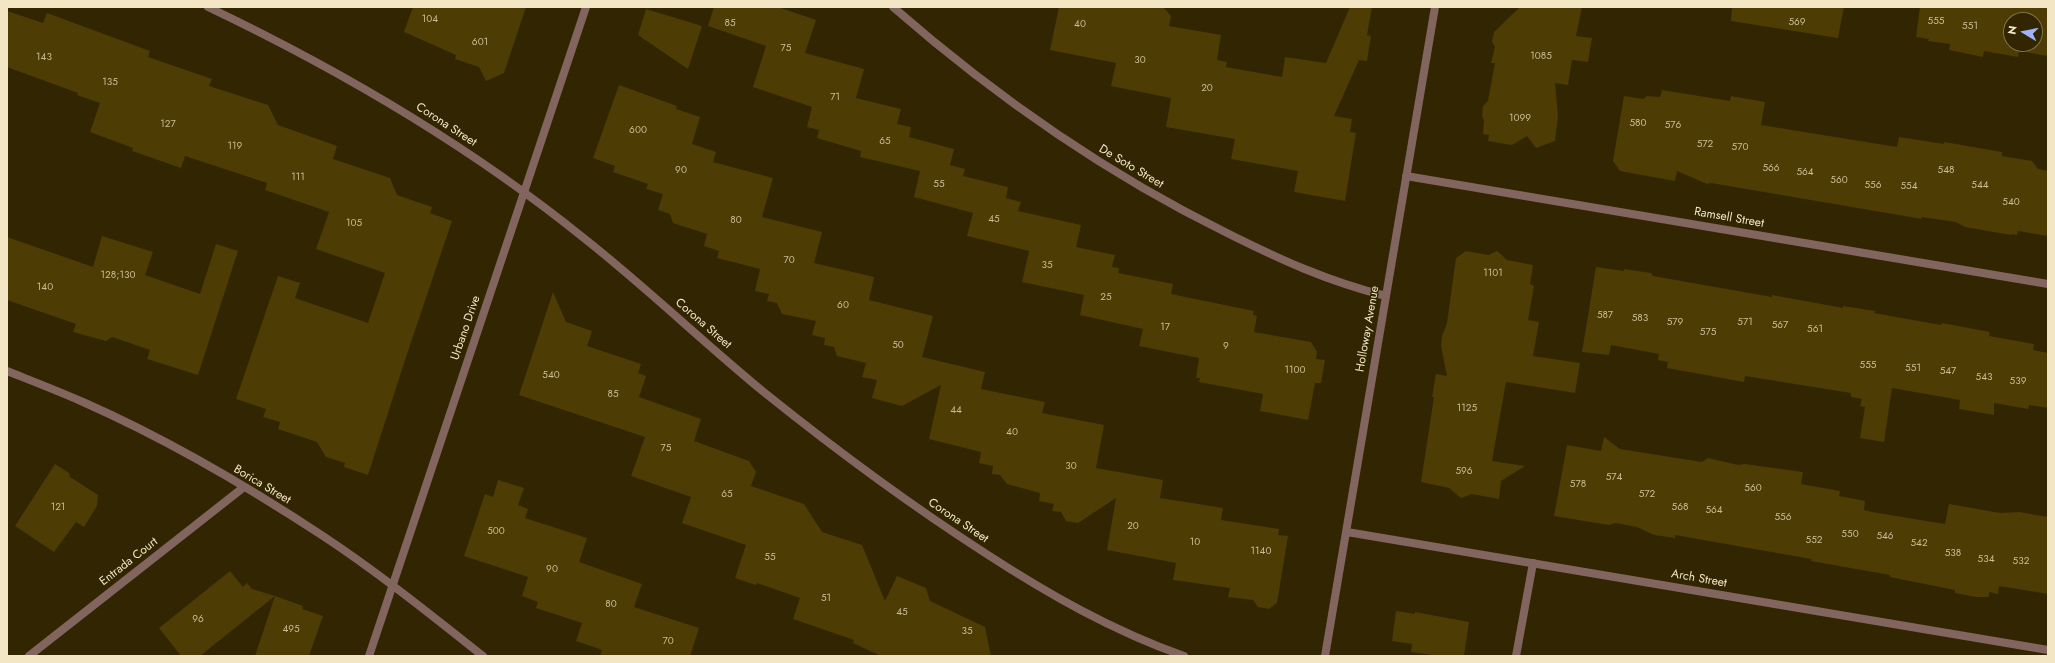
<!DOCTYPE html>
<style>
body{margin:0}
#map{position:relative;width:2055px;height:663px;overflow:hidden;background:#322602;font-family:Jost,sans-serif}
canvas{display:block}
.frame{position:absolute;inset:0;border:8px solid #f2e6c5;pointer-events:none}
.north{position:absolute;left:2003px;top:12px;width:40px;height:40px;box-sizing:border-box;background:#322602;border:1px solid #7f7350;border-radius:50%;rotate:280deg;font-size:11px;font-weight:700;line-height:16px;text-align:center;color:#f2e6c5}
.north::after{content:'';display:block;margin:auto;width:14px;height:18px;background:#9cb4fd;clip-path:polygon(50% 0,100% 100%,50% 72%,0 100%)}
</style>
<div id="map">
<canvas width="2055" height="663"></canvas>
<div class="frame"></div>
<div class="north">N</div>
</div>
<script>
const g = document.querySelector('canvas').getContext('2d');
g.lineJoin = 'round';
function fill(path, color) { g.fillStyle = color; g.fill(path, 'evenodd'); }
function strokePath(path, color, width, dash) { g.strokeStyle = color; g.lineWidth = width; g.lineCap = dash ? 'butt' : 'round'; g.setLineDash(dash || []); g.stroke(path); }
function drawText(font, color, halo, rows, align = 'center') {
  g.font = font + ' Jost,sans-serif'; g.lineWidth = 3; g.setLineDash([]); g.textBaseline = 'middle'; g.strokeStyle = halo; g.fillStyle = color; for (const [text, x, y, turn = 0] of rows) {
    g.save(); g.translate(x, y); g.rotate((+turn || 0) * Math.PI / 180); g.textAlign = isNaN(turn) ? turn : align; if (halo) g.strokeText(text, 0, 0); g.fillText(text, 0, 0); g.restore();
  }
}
const building = new Path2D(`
 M413,7H526L504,73L486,81L479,67L455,59L456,55L404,32Z
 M714,7H778L816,20L805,53L864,69L856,98L901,109L897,124L911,127L909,137L954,149L950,165L965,169L963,176L1008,187L1006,198L1021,202L1018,211L1081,225L1076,247L1115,255L1112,267L1119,268L1118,273L1173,284L1171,294L1254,311L1253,315L1257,316L1254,332L1311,342L1317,352L1316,359L1325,360L1321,383H1315L1308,420L1260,411L1263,394L1199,382L1200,378H1196L1199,358L1139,346L1143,329L1080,315L1084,295L1022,282L1029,251L967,236L973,213L914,197L920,171L860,157L861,151L817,138L819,130L807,127L812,107L753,87L766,46L708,26Z
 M1059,7H1163L1171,16L1169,26L1221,35L1217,60L1227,62L1226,67L1282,77L1285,57L1326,63L1350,7H1372L1367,35L1371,36L1367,61L1359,60L1334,116L1352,119L1350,132L1356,133L1345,201L1294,192L1298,171L1231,159L1235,139L1166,127L1171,98L1111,86L1116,63L1050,50Z
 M1520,7H1582L1576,36L1592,38L1588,62L1572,60L1568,85L1555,83L1558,116L1555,141L1536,148L1527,136L1512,145L1488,141L1489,135L1483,134L1484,121L1482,115L1483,106L1488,101L1495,63H1491L1495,47L1492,42L1494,32Z
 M1732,7H1844L1838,38L1731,21Z
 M1920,7H2048V56L2019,51L2018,57L1984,51L1983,57L1949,50L1950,44L1928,41L1929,39L1916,37ZM2011,20H2035V44H2011Z
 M646,9L702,26L688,69L638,35Z
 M7,11L43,23L47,13L150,51L148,57L212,79L209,86L268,105L278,125L337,146L333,159L390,178L397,195L432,207L430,213L452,221L407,354L368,475L344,467L345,463L326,457L317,442L278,429L280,422L263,417L266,409L236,399L278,276L300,283L295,298L368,323L385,273L316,249L329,212L265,190L267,183L185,156L181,168L132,151L133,148L90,132L100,103L77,95L78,93L7,67Z
 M619,85L677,106L676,109L700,117L692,144L716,152L713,162L773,178L762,217L822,232L814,263L874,277L869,300L933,316L922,357L985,372L981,389L1045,402L1042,413L1104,425L1096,468L1163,480L1160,498L1223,508L1221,520L1279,529L1278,535L1288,536L1277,603L1269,609L1258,607L1253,600L1228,597L1230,588L1173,580L1176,563L1107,550L1116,498L1078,523L1066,521L1061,512L1052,511L1054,504L1039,501L1040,493L1007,484L1000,475L992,474L993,466L979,463L981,452L929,439L941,385L902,406L872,398L877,380L862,377L866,363L837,356L834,347L824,345L825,338L812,335L816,321L782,314L777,303L767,301L769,294L755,291L760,269L717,258L719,251L704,246L707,234L673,223L670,214L658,210L663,194L646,189L648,184L613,172L615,166L593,158Z
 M1662,90L1730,101L1731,96L1765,102L1761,125L1897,147L1899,137L1944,144V142L2002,152V156L2032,161L2038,169L2048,171V236L2018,231L2017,235L2012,234L2011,235L1965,227L1956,222L1921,217L1922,219L1711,183L1707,184L1677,171L1675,181L1620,171L1613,161L1624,96L1643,99L1647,96L1660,97Z
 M102,236L153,252L145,275L200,294L216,244L238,251L198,375L147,359L150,350L112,337L106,341L73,332L76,324L7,300V237L93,267Z
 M1466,251L1489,255L1497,251L1507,260L1533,265L1530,284L1534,286L1528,320L1539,322L1533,356L1580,363L1575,393L1506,382L1492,461L1525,466L1501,481L1499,499L1472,494L1461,498L1449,488L1421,482L1434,397H1432L1436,374L1447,376L1441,346L1442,336L1447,323L1456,258Z
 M1596,267L1624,271V269L1651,273L1653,276L1772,297V295L1843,308V306L1875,311L1874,313L1941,325L1942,323L1990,332L1989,336L2034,344L2033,350L2048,353V408L2029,405L2028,409L1994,403V415L1959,409L1960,400L1892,388L1884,442L1860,438L1865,407L1860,406L1862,399L1851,397V393L1745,376L1744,382L1667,368L1668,362L1658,360L1659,354L1611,345L1609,355L1582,352Z
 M553,292L566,322L592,331L587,346L641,364L638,373L646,376L639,397L701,419L694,441L749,461L756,472L751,486L804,504L822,532L862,545L885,601L897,576L926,588L930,601L985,627L991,656H881L853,643L854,640L793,619L800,598L757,583L756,585L735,578L746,545L682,523L691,497L631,476L645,437L519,395Z
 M1604,437L1620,449L1702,462L1708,458L1738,465L1745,464L1803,472L1801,484L1840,491L1839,496L1865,501L1864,510L1872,512L1945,524L1949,504L2000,513L2019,512L2048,517V594L1999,586L1998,594L1989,592V597H1976L1955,593V590L1890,577V575L1811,561V559L1675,535V538L1654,535L1637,527L1616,523L1609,525L1554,516L1567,445L1601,451Z
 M55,464L69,473L70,477L98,495L97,506L84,527L76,522L54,552L15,526Z
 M498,480L524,488L518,505L528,509L525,518L587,538L579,562L642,584L634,607L699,628L690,656H600L602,650L576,641L582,623L536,608L538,602L522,596L528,577L464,556L485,494L493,497Z
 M230,571L243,587L247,583L252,589L275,596L200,656H181L159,628Z
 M275,596L303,606L302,609L323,616L309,656H255Z
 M1396,611L1415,614V612L1469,622L1464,656H1440L1411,652L1412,644L1392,641Z`);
const lane = new Path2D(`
 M1516,656L1533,563`);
const street = new Path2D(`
 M208,7C342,71 470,146 585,239C647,288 704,343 765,393C836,450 909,504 985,553C1048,594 1113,631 1184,656
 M893,7C995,96 1105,173 1227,233C1281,260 1327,281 1386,296
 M1406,176L2048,284
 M7,371C32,381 58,391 83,402C167,439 247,486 323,536C379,573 431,615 483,656
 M1347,532L2048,650
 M29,656L244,487
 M369,656L586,7
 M1325,656L1435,7`);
const numberNames = [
 ["104",430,20],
 ["555",1936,22],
 ["569",1797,23],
 ["85",730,24],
 ["40",1080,25],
 ["551",1970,27],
 ["601",480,43],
 ["75",786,49],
 ["1085",1541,57],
 ["143",44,58],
 ["30",1140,61],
 ["135",110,83],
 ["20",1207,89],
 ["71",835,98],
 ["1099",1520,119],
 ["580",1638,124],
 ["127",168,125],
 ["576",1673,126],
 ["600",638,131],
 ["65",885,142],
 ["572",1705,145],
 ["119",235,147],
 ["570",1740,148],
 ["566",1771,169],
 ["90",681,171],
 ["548",1946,171],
 ["564",1805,173],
 ["111",298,178],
 ["560",1839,181],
 ["55",939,185],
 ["556",1873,186],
 ["544",1980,186],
 ["554",1909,187],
 ["540",2011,203],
 ["45",994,220],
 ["80",736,221],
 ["105",354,224],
 ["70",789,261],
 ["35",1047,266],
 ["1101",1493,274],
 ["128;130",118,276],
 ["140",45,288],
 ["25",1106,298],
 ["60",843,306],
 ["587",1605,316],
 ["583",1640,319],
 ["579",1675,323],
 ["571",1745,323],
 ["567",1780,326],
 ["17",1165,328],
 ["561",1815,330],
 ["575",1708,333],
 ["50",898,346],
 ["9",1226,347],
 ["555",1868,366],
 ["551",1913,369],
 ["1100",1295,371],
 ["547",1948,372],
 ["540",551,376],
 ["543",1984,378],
 ["539",2018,382],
 ["85",613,395],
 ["1125",1467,409],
 ["44",956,411],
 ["40",1012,433],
 ["75",666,449],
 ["30",1071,467],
 ["596",1464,472],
 ["574",1614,478],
 ["578",1578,485],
 ["560",1753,489],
 ["65",727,495],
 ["572",1647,495],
 ["121",58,508],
 ["568",1680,508],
 ["564",1714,511],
 ["556",1783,518],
 ["20",1133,527],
 ["500",496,532],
 ["550",1850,535],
 ["546",1885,537],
 ["552",1814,541],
 ["10",1195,543],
 ["542",1919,544],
 ["1140",1261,552],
 ["538",1953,554],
 ["55",770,558],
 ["534",1986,560],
 ["532",2021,562],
 ["90",552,570],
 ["51",826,599],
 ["80",611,605],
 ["45",902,613],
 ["96",198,620],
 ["495",291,630],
 ["35",967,632],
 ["70",668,642]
];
const streetNames = [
 ["Corona Street",446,125,33],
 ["De Soto Street",1131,167,31],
 ["Ramsell Street",1729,218,10],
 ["Corona Street",703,324,41],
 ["Urbano Drive",466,328,-71],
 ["Holloway Avenue",1368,329,-80],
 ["Borica Street",262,485,31],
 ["Corona Street",958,521,34],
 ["Entrada Court",129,562,-38],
 ["Arch Street",1699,579,10]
];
fill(building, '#4d3c04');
strokePath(lane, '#836560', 8);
strokePath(street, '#836560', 8);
drawText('10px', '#c9bc95', null, numberNames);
drawText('12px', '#f2e6c5', '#322602', streetNames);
</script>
